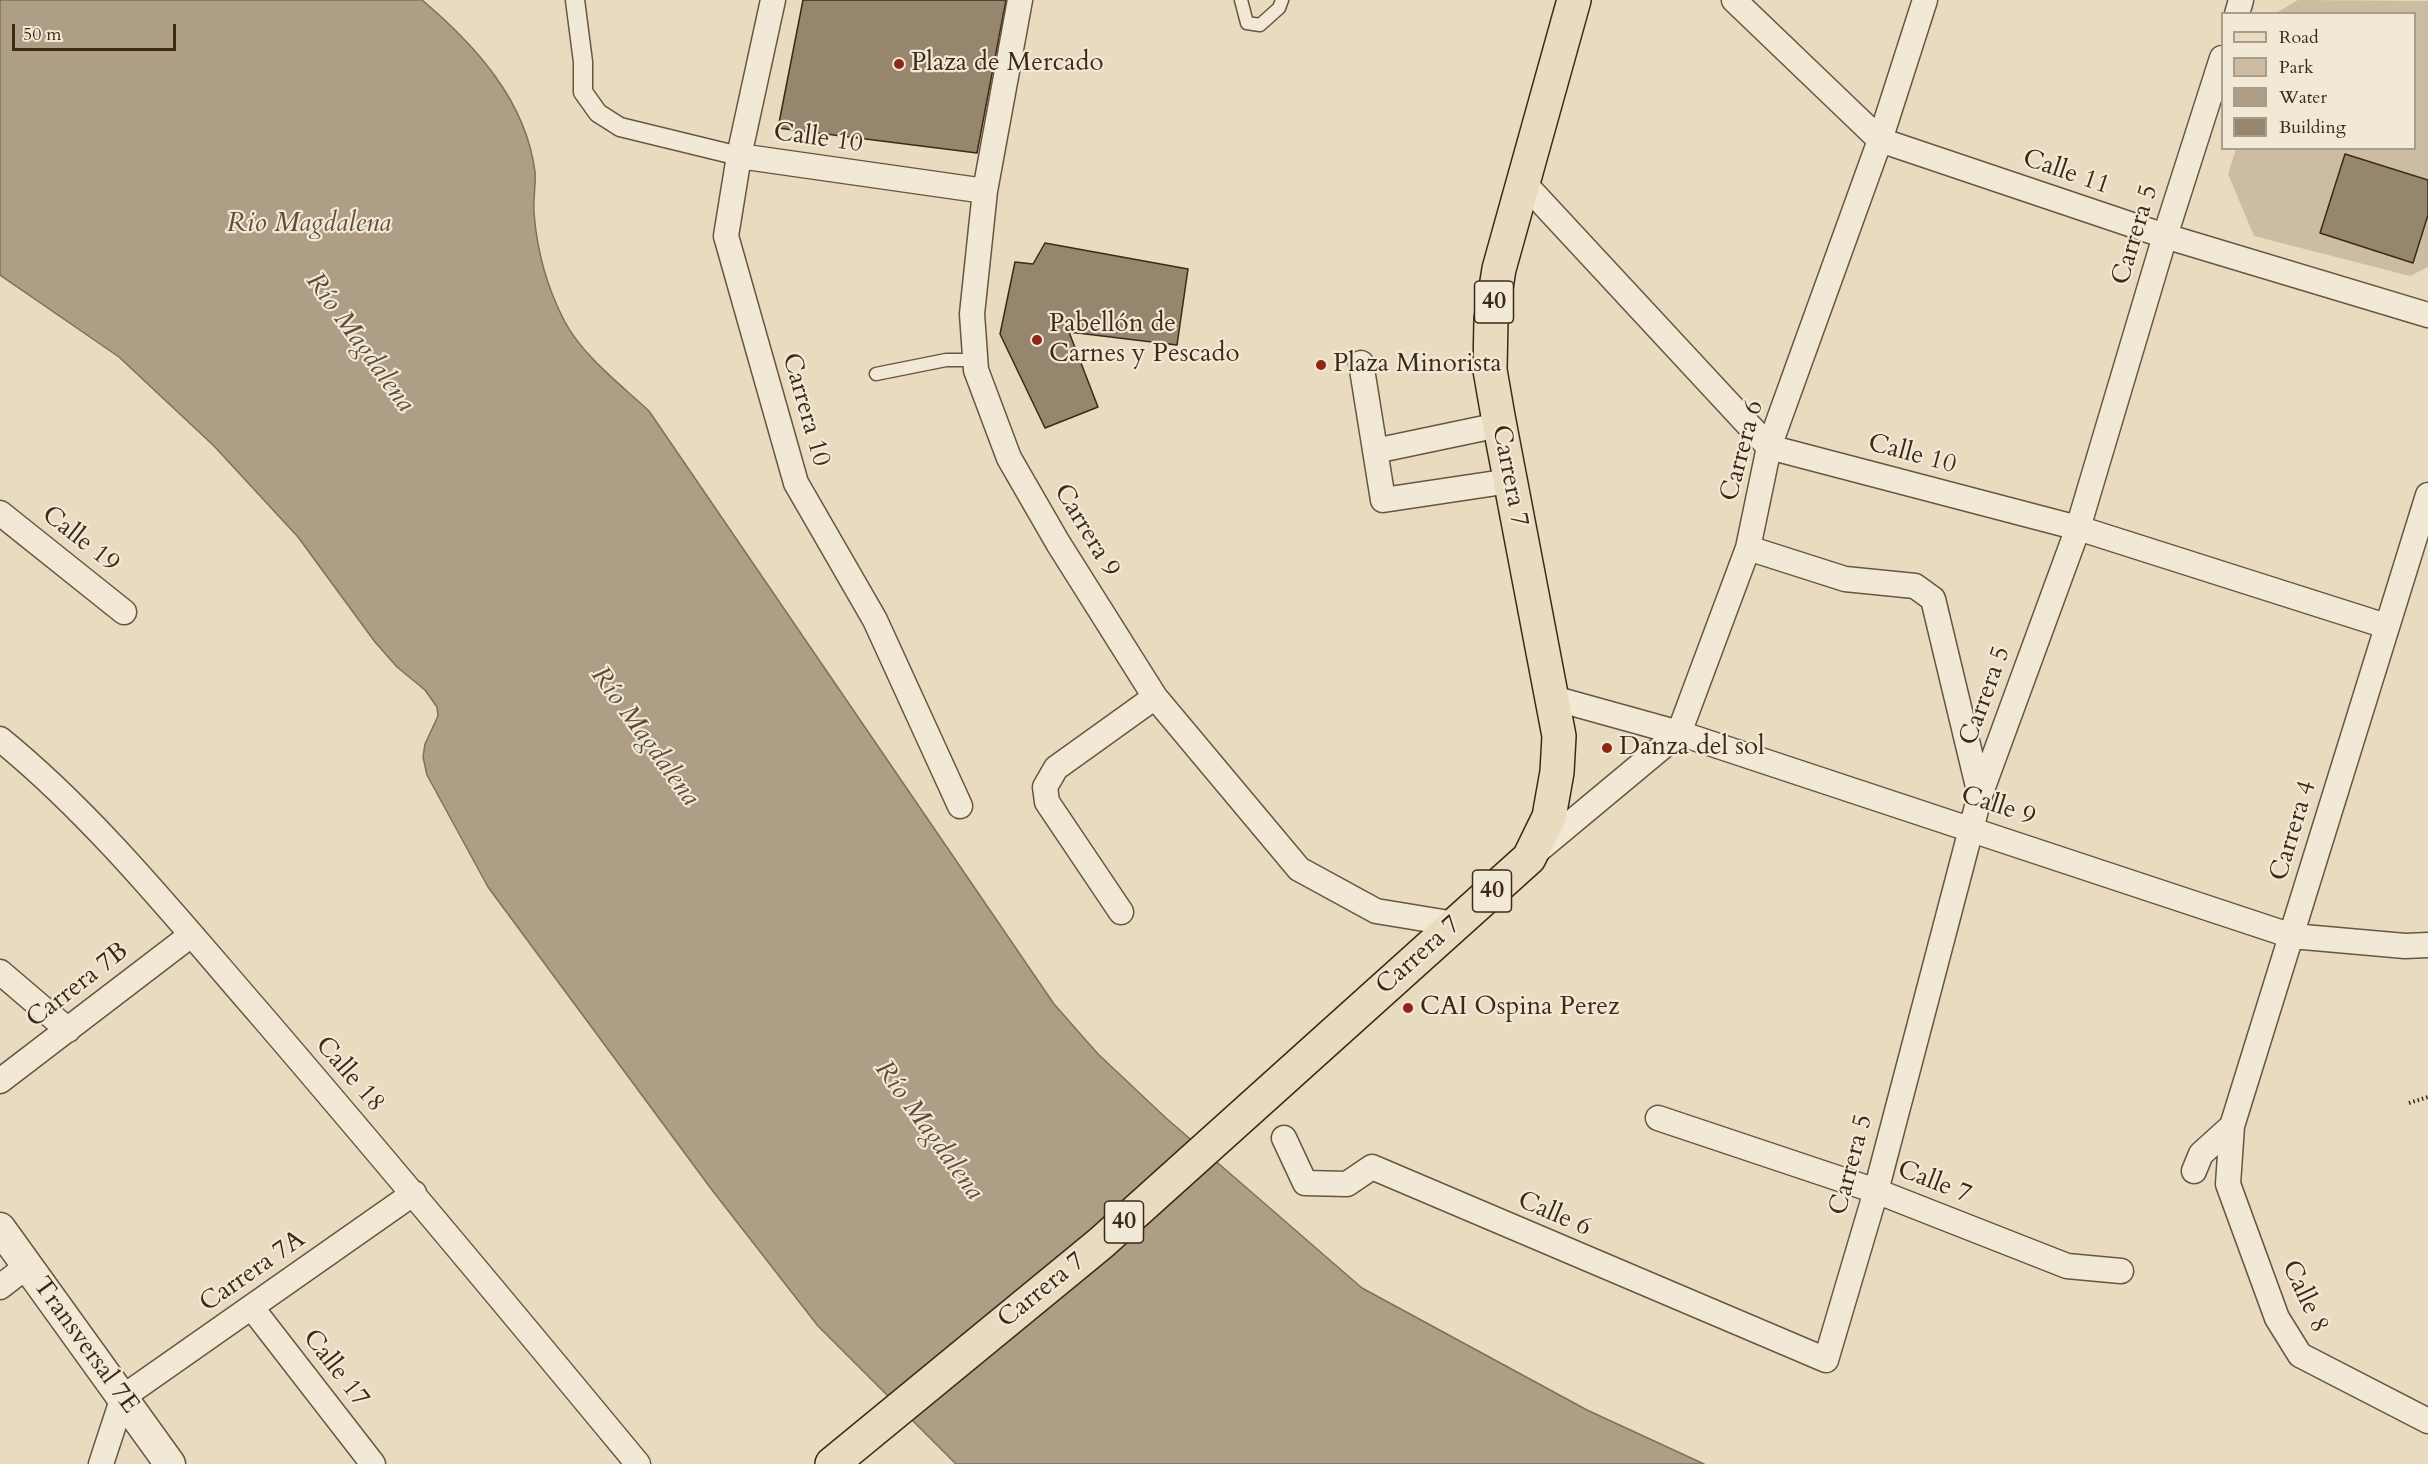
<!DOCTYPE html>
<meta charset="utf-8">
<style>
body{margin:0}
#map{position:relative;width:2428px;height:1464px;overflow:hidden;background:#e9dbbf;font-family:Cardo,serif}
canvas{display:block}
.legend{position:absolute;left:2221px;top:12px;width:195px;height:138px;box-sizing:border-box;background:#f1e8d5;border:2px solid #a99c89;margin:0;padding:8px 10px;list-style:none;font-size:18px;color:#3c2916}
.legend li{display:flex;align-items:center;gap:12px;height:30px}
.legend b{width:30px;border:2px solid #a99c89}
.scale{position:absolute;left:12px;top:24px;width:164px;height:27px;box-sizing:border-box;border:3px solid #3c2916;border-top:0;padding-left:8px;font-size:18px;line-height:21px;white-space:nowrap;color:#3c2916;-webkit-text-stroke:4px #f1e8d5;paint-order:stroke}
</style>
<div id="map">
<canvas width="2428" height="1464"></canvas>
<ul class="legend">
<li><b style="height:8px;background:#e9dbbf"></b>Road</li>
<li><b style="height:16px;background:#ccbda2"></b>Park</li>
<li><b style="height:16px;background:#ae9e86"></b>Water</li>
<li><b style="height:16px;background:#96866e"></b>Building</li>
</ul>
<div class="scale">50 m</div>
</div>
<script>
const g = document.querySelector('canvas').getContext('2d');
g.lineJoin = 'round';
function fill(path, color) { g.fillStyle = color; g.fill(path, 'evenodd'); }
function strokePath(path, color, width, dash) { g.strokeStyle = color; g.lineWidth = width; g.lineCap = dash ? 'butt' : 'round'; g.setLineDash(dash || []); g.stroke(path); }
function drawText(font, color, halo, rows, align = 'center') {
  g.font = font + ' Cardo,serif'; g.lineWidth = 4.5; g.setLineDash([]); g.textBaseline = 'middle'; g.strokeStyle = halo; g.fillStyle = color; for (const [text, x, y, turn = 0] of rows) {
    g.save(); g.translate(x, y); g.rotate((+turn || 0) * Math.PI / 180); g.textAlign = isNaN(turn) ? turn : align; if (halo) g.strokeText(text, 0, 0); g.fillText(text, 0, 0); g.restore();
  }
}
const green = new Path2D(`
 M2298,0L2428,1V267L2410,276L2254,236L2228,174L2236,149L2414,148V14L2276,13Z`);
const water = new Path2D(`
 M0,0H422C474,44 526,100 535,172C536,185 533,199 534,213C537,251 547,288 565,322C584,357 620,384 649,411L1054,1004L1098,1054L1166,1118L1362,1288L1587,1410L1704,1464H956L818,1326L712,1190L488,887L427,775L423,757L425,744L438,716L437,707L425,690L397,667L375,642L298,537L214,446L119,357L0,275Z`);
const building = new Path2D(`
 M803,0H1006L977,153L778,128Z
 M2345,154L2428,180V215L2413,263L2320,233Z
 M1045,243L1188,269L1177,345L1069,332L1098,407L1045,428L1000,334L1015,262L1033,264Z`);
const path = new Path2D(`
 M2409,1103L2428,1097`);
const service = new Path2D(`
 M1241,0L1247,23L1260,25L1279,8L1282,0
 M876,374L946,360H975`);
const pedestrian = new Path2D(`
 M575,0L583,62V92L598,113L620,127L739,156`);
const minor = new Path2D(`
 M773,0L739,156L726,236L796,483L875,620L960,806
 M1020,0L985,191L972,314L976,370L1009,458L1058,543L1155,697L1299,869L1376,911L1455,924
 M1734,0L1880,140L2165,236L2428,315
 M2237,14L2241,0
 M739,156L985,191
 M1523,182L1769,447L2078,528L2386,626
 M1361,363L1383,500L1510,481
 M1375,451L1499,425
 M0,513L124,612
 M1748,548L1845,579L1915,586L1933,599L1980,795
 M1553,698L1679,733L2292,936L2405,946L2428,945
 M0,739C96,817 179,921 260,1014C388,1163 513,1313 638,1464
 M1536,852L1679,733L1748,548L1769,447L1880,140L1925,0
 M1121,912L1047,802L1045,787L1056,768L1155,697
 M0,972L68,1030
 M0,1081L191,935
 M1658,1118L1876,1191L2067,1266L2121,1271
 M2232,1126L2228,1184L2277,1318L2300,1355L2428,1421
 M1284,1138L1305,1183L1347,1184L1372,1167L1826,1360L1876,1191L1980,795L2078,528L2165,236L2222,58
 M2194,1171L2201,1154L2232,1126L2428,495
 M0,1287L26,1267
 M252,1308L373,1464
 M101,1464L123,1397L414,1193`);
const tertiary = new Path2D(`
 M0,1228L170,1464`);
const primary = new Path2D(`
 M832,1464L1101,1243L1529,858L1549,817L1557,772L1559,736L1498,416L1490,370L1491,319L1499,269L1574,0`);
const markers = [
 [899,64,6,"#8f2418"],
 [1037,340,6,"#8f2418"],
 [1321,365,6,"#8f2418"],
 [1607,748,6,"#8f2418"],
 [1408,1008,6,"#8f2418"]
];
const shields = [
 [1494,302,39],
 [1492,891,39],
 [1124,1222,39]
];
const shieldNames = [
 ["40",1494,302],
 ["40",1492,891],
 ["40",1124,1222]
];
const poiNames = [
 ["Plaza de Mercado",911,64],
 ["Pabellón de",1049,325],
 ["Carnes y Pescado",1049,355],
 ["Plaza Minorista",1333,365],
 ["Danza del sol",1619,748],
 ["CAI Ospina Perez",1420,1008]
];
const streetNames = [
 ["Calle 10",818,139,8],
 ["Calle 11",2066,173,19],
 ["Carrera 5",2136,235,-73],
 ["Carrera 10",805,410,74],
 ["Carrera 6",1743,451,-75],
 ["Calle 10",1912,455,15],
 ["Carrera 7",1509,476,79],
 ["Carrera 9",1086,531,59],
 ["Calle 19",80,540,38],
 ["Carrera 5",1986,696,-70],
 ["Calle 9",1998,807,18],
 ["Carrera 4",2294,831,-73],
 ["Carrera 7",1419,956,-42],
 ["Carrera 7B",78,986,-38],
 ["Calle 18",349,1075,49],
 ["Carrera 5",1852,1165,-75],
 ["Calle 7",1934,1183,21],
 ["Calle 6",1554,1215,23],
 ["Carrera 7A",253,1272,-35],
 ["Carrera 7",1042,1291,-39],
 ["Calle 8",2304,1297,65],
 ["Transversal 7E",85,1346,54],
 ["Calle 17",335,1369,52]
];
const waterNames = [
 ["Rio Magdalena",309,225],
 ["Río Magdalena",359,343,54],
 ["Río Magdalena",644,737,54],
 ["Río Magdalena",928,1131,54]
];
fill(green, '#ccbda2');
fill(water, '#ae9e86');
strokePath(water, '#806f59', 1.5);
fill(building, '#96866e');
strokePath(building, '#3c2916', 1.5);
strokePath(service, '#675640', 15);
strokePath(pedestrian, '#675640', 21);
strokePath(minor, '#675640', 27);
strokePath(tertiary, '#675640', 33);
strokePath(primary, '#3c2916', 36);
strokePath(path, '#3c2916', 4, [1.5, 3]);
strokePath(service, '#f1e8d5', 12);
strokePath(pedestrian, '#f1e8d5', 18);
strokePath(minor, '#f1e8d5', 24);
strokePath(tertiary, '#f1e8d5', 30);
strokePath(primary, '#e9dbbf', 33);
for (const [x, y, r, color] of markers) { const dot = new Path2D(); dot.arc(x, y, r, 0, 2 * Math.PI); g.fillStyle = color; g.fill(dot); strokePath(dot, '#f1e8d5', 2); }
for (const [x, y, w] of shields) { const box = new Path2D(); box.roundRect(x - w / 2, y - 21, w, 42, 4.5); g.fillStyle = '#f1e8d5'; g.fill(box); strokePath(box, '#3c2916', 1.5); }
drawText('bold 24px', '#3c2916', null, shieldNames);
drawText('26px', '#3c2916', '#f1e8d5', poiNames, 'left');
drawText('26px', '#3c2916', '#f1e8d5', streetNames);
drawText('italic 27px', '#5e4c38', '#f1e8d5', waterNames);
</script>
